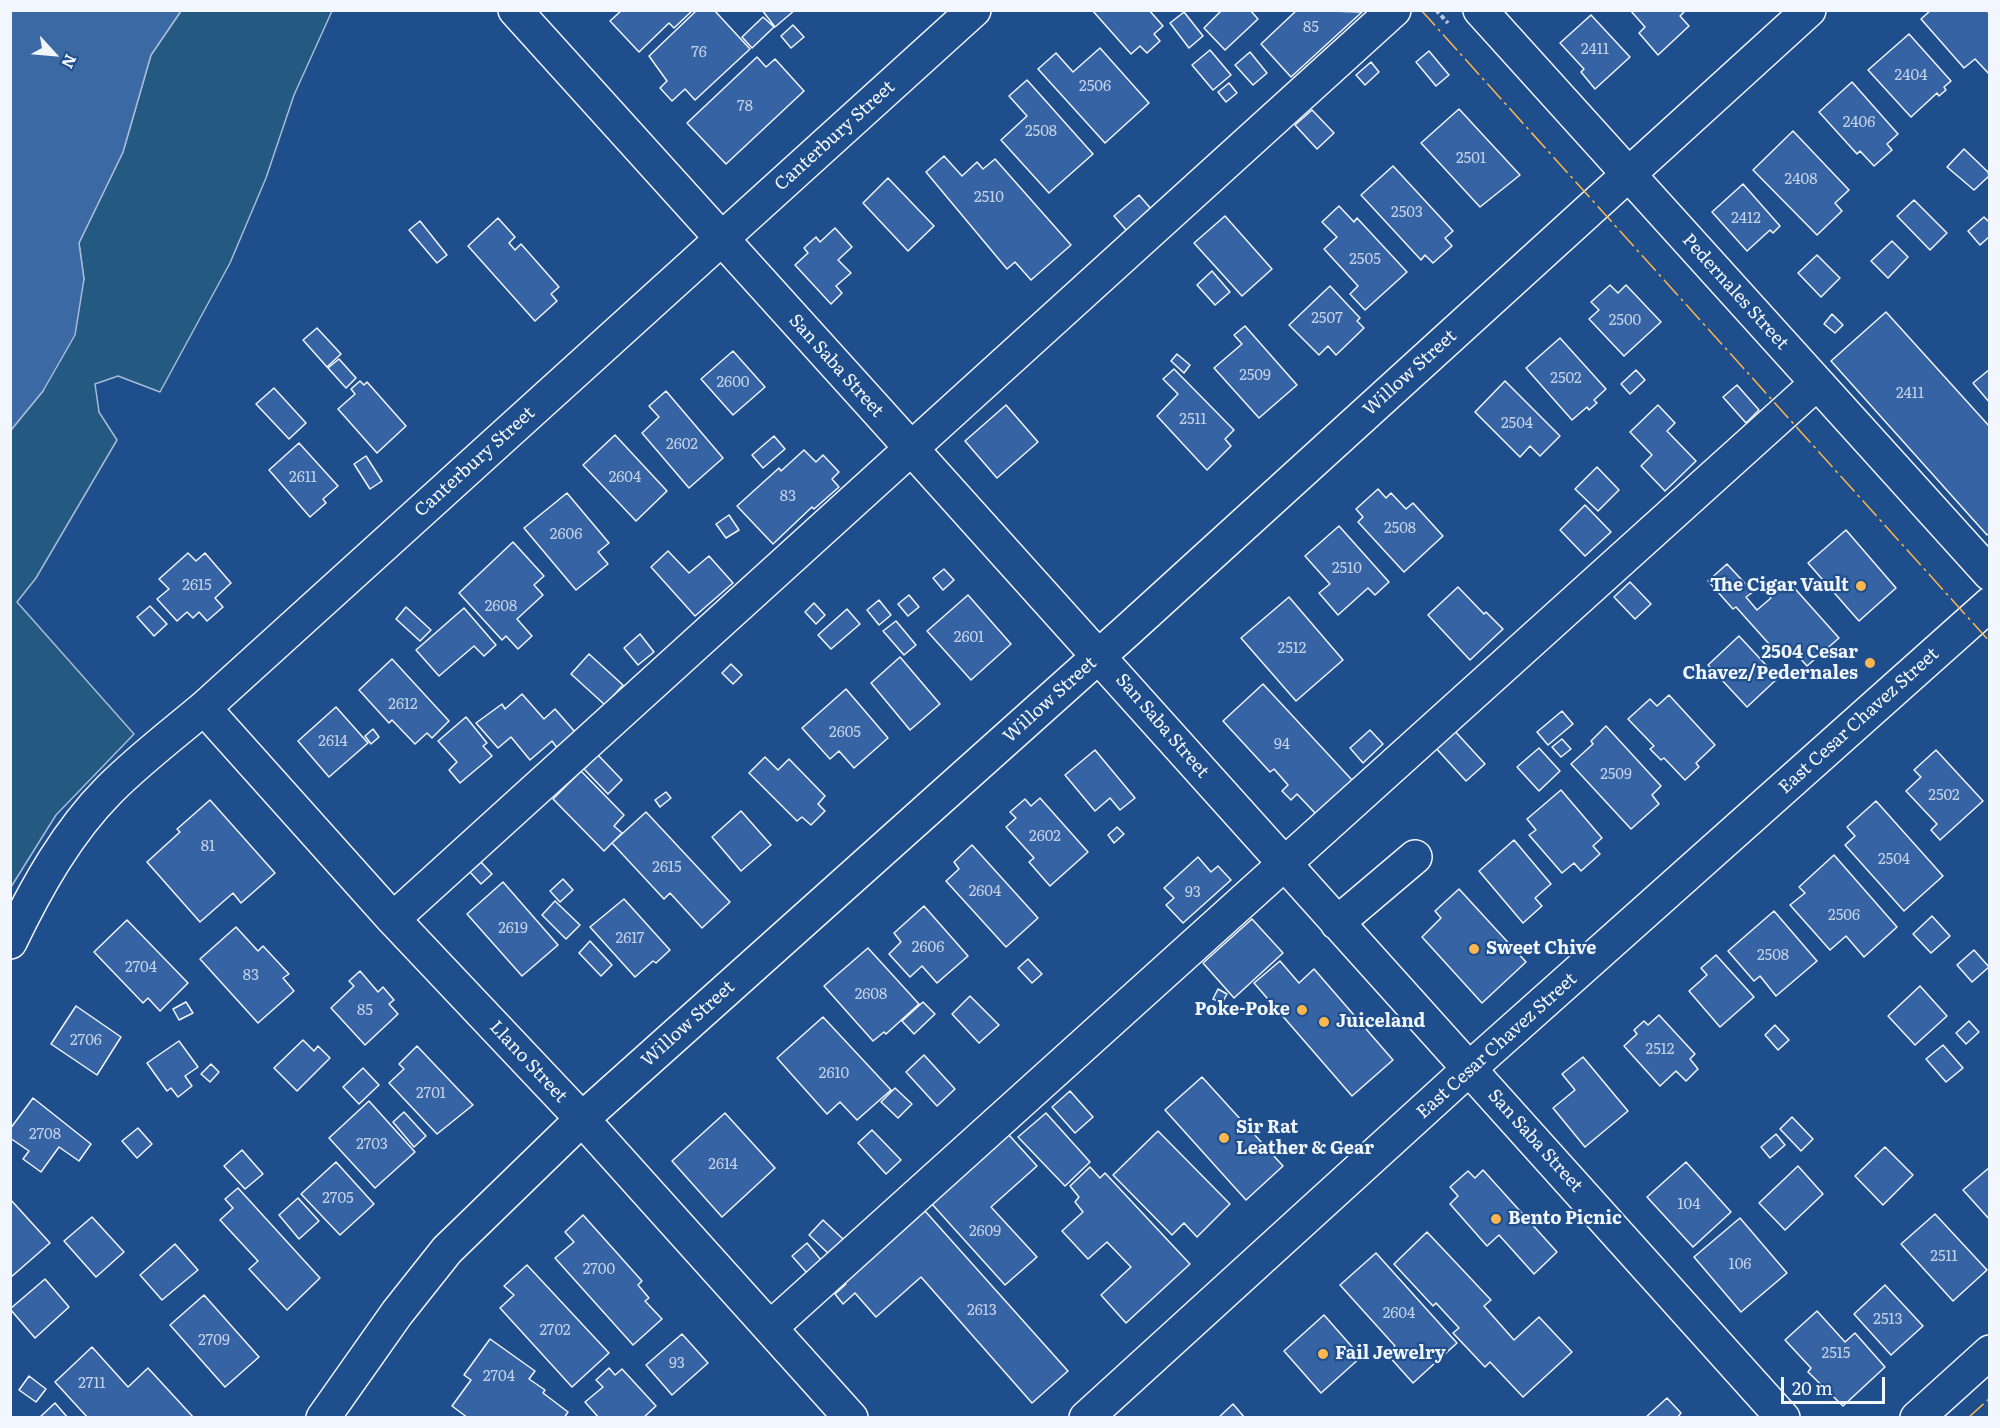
<!DOCTYPE html>
<style>
body{margin:0}
#map{position:relative;width:2000px;height:1428px;overflow:hidden;background:#1f4e8c;font-family:Literata,serif}
canvas{display:block}
.frame{position:absolute;inset:0;border:12px solid #f2f6ff;pointer-events:none}
.north{position:absolute;left:24px;top:24px;width:60px;height:60px;-webkit-text-stroke:4px #1f4e8c;paint-order:stroke;rotate:116deg;font-size:16px;font-weight:700;line-height:24px;text-align:center;color:#f2f6ff}
.north::after{content:'';display:block;margin:auto;width:21px;height:27px;background:#f2f6ff;clip-path:polygon(50% 0,100% 100%,50% 72%,0 100%)}
.scale{position:absolute;left:1781px;top:1377px;width:104px;height:27px;box-sizing:border-box;border:3px solid #f2f6ff;border-top:0;padding-left:8px;font-size:18px;line-height:21px;white-space:nowrap;color:#f2f6ff;-webkit-text-stroke:4px #1f4e8c;paint-order:stroke}
</style>
<div id="map">
<canvas width="2000" height="1428"></canvas>
<div class="frame"></div>
<div class="north">N</div>
<div class="scale">20 m</div>
</div>
<script>
const g = document.querySelector('canvas').getContext('2d');
g.lineJoin = 'round';
function fill(path, color) { g.fillStyle = color; g.fill(path, 'evenodd'); }
function strokePath(path, color, width, dash) { g.strokeStyle = color; g.lineWidth = width; g.lineCap = dash ? 'butt' : 'round'; g.setLineDash(dash || []); g.stroke(path); }
function drawText(font, color, halo, rows, align = 'center') {
  g.font = font + ' Literata,serif'; g.lineWidth = 4.5; g.setLineDash([]); g.textBaseline = 'middle'; g.strokeStyle = halo; g.fillStyle = color; for (const [text, x, y, turn = 0] of rows) {
    g.save(); g.translate(x, y); g.rotate((+turn || 0) * Math.PI / 180); g.textAlign = isNaN(turn) ? turn : align; if (halo) g.strokeText(text, 0, 0); g.fillText(text, 0, 0); g.restore();
  }
}
const green = new Path2D(`
 M181,11H332L294,95L266,178L230,263L160,392L118,376L95,384L99,412L117,440L36,578L17,602L134,734L56,815L11,887V430L43,391L84,279L79,243L123,152L151,55Z`);
const water = new Path2D(`
 M11,10L181,11L151,55L123,152L79,243L84,279L75,335L43,391L11,430Z`);
const building = new Path2D(`
 M622,10H693L674,28L669,23L639,52L610,21Z
 M697,10H714L750,49L695,100L685,89L672,101L660,88L667,81L649,56Z
 M762,10H795L775,27Z
 M1092,10H1149L1163,26L1154,34L1160,41L1147,53L1140,46L1131,54Z
 M1222,10H1250L1258,19L1225,50L1204,28Z
 M1297,10L1362,12L1291,77L1261,44Z
 M1630,10H1686L1680,16L1689,26L1658,55L1639,33L1645,27Z
 M1931,10H1986L1990,14V75L1975,59L1964,68L1921,19Z
 M1184,12L1203,36L1189,48L1170,23Z
 M1591,15L1630,57L1595,89L1581,72L1584,69L1560,43Z
 M763,17L774,27L752,48L742,37Z
 M793,25L804,37L791,48L781,36Z
 M1909,34L1951,81L1944,87L1946,90L1939,96L1937,93L1911,117L1868,70Z
 M1100,48L1149,103L1105,143L1038,69L1056,53L1073,72Z
 M1210,50L1231,75L1213,90L1192,65Z
 M1429,51L1449,75L1436,86L1416,62Z
 M1250,52L1267,73L1253,85L1235,65Z
 M757,57L766,67L775,59L804,91L726,164L687,123Z
 M1371,62L1379,72L1365,85L1356,75Z
 M1027,80L1093,154L1049,193L1001,140L1027,116L1009,96Z
 M1852,82L1898,134L1887,144L1892,150L1874,166L1860,151L1857,154L1819,112Z
 M1229,83L1237,93L1226,102L1218,92Z
 M1459,109L1520,175L1480,207L1421,143Z
 M1312,110L1334,133L1317,149L1295,125Z
 M1793,131L1849,190L1835,203L1842,211L1817,235L1753,170Z
 M1964,149L1988,172L1989,176L1974,190L1947,167Z
 M944,156L962,176L977,162L983,169L995,159L1071,245L1031,280L1015,262L1007,269L926,172Z
 M1393,166L1453,231L1445,238L1452,246L1433,263L1425,255L1421,260L1361,195Z
 M888,178L934,226L908,251L863,203Z
 M1743,184L1780,226L1773,233L1770,230L1747,251L1712,212Z
 M1139,195L1152,210L1127,231L1114,216Z
 M1914,200L1947,233L1930,250L1897,216Z
 M1339,206L1354,222L1357,218L1407,272L1365,310L1350,294L1358,286L1324,249L1337,237L1322,222Z
 M1225,216L1272,269L1242,296L1194,243Z
 M1984,217L1990,223V236L1980,245L1968,231Z
 M498,218L515,237L509,243L515,250L521,244L559,287L551,294L557,301L535,321L468,246Z
 M420,221L447,255L437,263L409,230Z
 M835,228L852,247L838,260L851,273L836,286L842,293L831,304L795,265L808,253L804,248L807,245L816,237L820,242Z
 M1892,241L1908,257L1888,278L1871,261Z
 M1817,255L1840,278L1821,297L1798,273Z
 M1212,271L1230,292L1215,305L1197,285Z
 M1610,285L1618,293L1626,285L1661,322L1624,356L1589,319L1599,310L1591,302Z
 M1330,286L1360,318L1357,321L1364,328L1336,355L1328,346L1319,355L1289,325Z
 M1886,312L1990,427V533L1987,535L1831,361Z
 M1832,314L1843,325L1835,333L1824,324Z
 M1245,326L1297,385L1259,418L1214,368L1242,344L1234,335Z
 M317,328L341,354L327,367L303,340Z
 M1560,338L1606,389L1594,400L1597,403L1589,410L1587,407L1572,420L1526,368Z
 M733,351L765,387L733,415L701,379Z
 M1177,354L1190,365L1184,373L1171,361Z
 M339,359L356,378L346,388L328,368Z
 M1174,369L1234,430L1225,439L1231,446L1207,470L1157,416L1178,394L1163,379Z
 M1990,369V403L1973,383Z
 M1636,370L1645,380L1630,394L1621,384Z
 M360,381L364,385L367,382L406,426L377,453L338,409L355,394L351,389Z
 M1505,381L1560,436L1540,456L1530,446L1520,457L1475,412Z
 M1737,385L1759,410L1746,423L1723,397Z
 M274,388L306,423L289,439L256,404Z
 M666,391L723,458L689,488L642,433L659,417L649,406Z
 M1006,405L1038,442L997,478L965,441Z
 M1658,405L1675,423L1667,431L1696,461L1665,491L1641,466L1652,455L1630,432Z
 M615,435L667,491L636,521L583,465Z
 M774,436L785,449L763,468L752,455Z
 M299,443L338,486L323,499L326,503L310,517L269,470Z
 M804,450L816,462L823,455L839,472L832,479L839,487L814,509L812,507L773,544L737,506L779,468L781,471Z
 M366,456L382,481L370,489L354,464Z
 M1597,467L1619,490L1598,511L1575,489Z
 M1378,489L1386,498L1391,493L1406,509L1413,503L1443,536L1404,572L1358,522L1363,517L1356,509Z
 M567,493L609,543L598,552L608,564L576,590L524,528Z
 M1585,505L1611,532L1585,556L1560,530Z
 M729,515L739,530L726,538L716,524Z
 M1339,526L1389,582L1375,595L1368,588L1338,615L1319,593L1330,584L1305,556Z
 M1846,530L1896,588L1859,621L1808,563Z
 M513,542L544,576L534,585L543,595L517,619L532,636L518,649L506,636L502,640L459,593Z
 M668,551L689,573L709,556L733,583L695,616L651,567Z
 M188,553L196,561L205,553L231,583L215,598L223,607L207,621L199,612L193,618L187,612L177,621L157,599L169,589L159,579Z
 M1727,564L1753,592L1746,597L1757,610L1771,598L1767,593L1776,584L1781,589L1789,582L1839,638L1807,666L1788,645L1779,655L1736,607L1733,609L1708,581Z
 M944,569L954,580L943,590L933,578Z
 M1630,582L1651,604L1635,619L1614,597Z
 M1458,587L1484,614L1486,612L1503,629L1470,660L1428,615Z
 M909,595L919,607L908,616L898,604Z
 M968,595L1011,644L971,680L927,631Z
 M1289,597L1343,660L1296,701L1241,638Z
 M879,600L891,615L879,625L867,610Z
 M814,603L825,615L816,624L805,612Z
 M150,606L167,624L154,636L137,617Z
 M406,607L431,630L420,641L396,619Z
 M464,608L496,645L484,656L474,646L439,676L416,650Z
 M847,609L860,624L831,649L818,635Z
 M896,621L916,645L904,655L883,631Z
 M640,634L654,652L638,665L624,648Z
 M1739,636L1778,678L1747,707L1708,665Z
 M589,654L623,685L605,705L571,674Z
 M900,657L940,704L910,730L871,683Z
 M392,659L449,721L432,738L427,733L415,744L392,720L389,723L359,690Z
 M731,664L742,675L733,684L722,673Z
 M1263,684L1352,780L1316,814L1297,794L1291,800L1282,791L1288,785L1274,769L1270,772L1223,721Z
 M846,689L888,738L854,768L839,751L830,759L802,728Z
 M522,694L544,719L555,709L576,733L558,749L552,741L530,760L511,737L498,748L476,723L502,704L505,709Z
 M1669,695L1715,745L1696,763L1699,767L1685,780L1664,758L1661,760L1650,749L1654,746L1628,719L1650,699L1657,706Z
 M336,707L368,743L329,777L298,741Z
 M1562,711L1573,724L1548,745L1537,732Z
 M466,717L487,743L483,746L492,756L460,783L449,770L457,762L438,741Z
 M1606,726L1661,786L1652,795L1659,804L1631,829L1571,764L1593,744L1591,741Z
 M1452,728L1485,764L1466,781L1434,746Z
 M373,729L379,737L371,744L365,736Z
 M1370,730L1383,744L1363,763L1350,748Z
 M1562,739L1571,749L1561,757L1552,747Z
 M1539,748L1560,771L1539,791L1517,767Z
 M1095,750L1135,798L1120,810L1110,798L1095,811L1065,775Z
 M1936,750L1983,801L1940,840L1931,830L1937,824L1906,791L1921,777L1914,770Z
 M598,755L622,780L608,794L584,769Z
 M765,757L778,770L789,759L825,796L818,804L825,811L811,825L802,817L797,821L749,773Z
 M581,771L624,815L614,826L622,833L604,851L553,799Z
 M1561,790L1602,838L1593,846L1600,854L1581,871L1574,863L1562,873L1529,835L1536,830L1527,819Z
 M666,792L671,798L660,807L655,800Z
 M1040,798L1088,852L1050,886L1029,862L1034,858L1006,827L1016,818L1010,812L1025,799L1031,806Z
 M210,800L275,873L241,903L233,893L200,922L147,862L180,832L177,829Z
 M1876,801L1943,876L1904,911L1845,845L1855,836L1847,827Z
 M741,811L771,845L741,871L712,837Z
 M646,812L730,902L702,928L670,893L664,899L612,843Z
 M1117,827L1124,834L1114,843L1108,835Z
 M1514,840L1551,884L1535,898L1542,906L1523,923L1479,871Z
 M972,845L1038,918L1006,947L946,881L959,869L954,862Z
 M1834,855L1897,927L1864,957L1846,936L1830,950L1790,905L1805,893L1799,887Z
 M1198,857L1211,872L1218,866L1231,880L1183,923L1166,905L1174,898L1164,888Z
 M481,862L492,874L481,884L470,872Z
 M563,879L573,890L560,902L550,891Z
 M503,882L558,945L522,976L467,914Z
 M1459,889L1526,962L1482,1003L1422,937L1441,918L1435,911Z
 M624,899L670,950L656,963L653,961L635,977L590,927Z
 M555,901L580,925L566,939L542,915Z
 M924,906L968,956L937,983L922,966L910,977L889,954L901,942L894,933Z
 M1774,911L1817,961L1776,996L1760,976L1754,981L1728,951Z
 M1932,916L1950,936L1931,953L1913,934Z
 M1252,919L1283,953L1234,998L1203,963Z
 M127,920L188,983L160,1011L148,998L143,1003L94,952Z
 M236,927L258,951L263,946L289,974L283,978L294,991L258,1023L200,959Z
 M590,941L612,965L601,976L579,953Z
 M868,948L919,1004L886,1034L884,1032L873,1041L824,986Z
 M1974,950L1989,967L1972,982L1957,965Z
 M1716,955L1754,997L1720,1027L1689,991L1707,975L1701,968Z
 M1028,959L1042,974L1032,983L1018,968Z
 M1280,961L1299,983L1314,969L1393,1060L1352,1096L1254,983Z
 M360,971L378,992L383,987L394,1000L389,1004L398,1014L365,1045L331,1008L354,986L349,981Z
 M1920,986L1947,1016L1915,1045L1888,1016Z
 M1218,989L1227,994L1222,1003L1213,999Z
 M970,996L999,1025L979,1043L952,1014Z
 M186,1002L193,1013L179,1020L173,1009Z
 M923,1002L935,1014L914,1034L902,1021Z
 M76,1006L121,1037L97,1075L51,1044Z
 M1659,1015L1695,1054L1690,1059L1698,1069L1686,1081L1676,1071L1660,1086L1624,1046L1637,1034L1634,1030L1644,1021L1648,1025Z
 M823,1017L891,1090L857,1120L840,1102L827,1114L777,1058Z
 M1969,1021L1979,1032L1966,1044L1956,1033Z
 M1775,1025L1789,1040L1778,1050L1765,1035Z
 M303,1040L314,1051L318,1046L330,1058L297,1091L274,1068Z
 M179,1041L198,1067L185,1076L192,1086L178,1097L171,1088L167,1091L147,1063Z
 M1943,1045L1963,1068L1946,1082L1926,1059Z
 M417,1046L473,1105L437,1134L389,1083L404,1069L399,1064Z
 M924,1055L955,1089L937,1106L906,1072Z
 M1583,1057L1628,1111L1585,1147L1553,1108L1575,1090L1562,1074Z
 M211,1064L219,1072L210,1082L201,1074Z
 M363,1068L379,1085L359,1104L343,1087Z
 M1202,1077L1283,1166L1246,1200L1165,1110Z
 M895,1088L912,1104L898,1118L881,1102Z
 M1070,1091L1093,1117L1075,1133L1052,1107Z
 M33,1098L91,1144L79,1161L59,1147L41,1172L23,1159L29,1151L10,1138V1129Z
 M369,1101L415,1152L375,1188L329,1138Z
 M404,1112L426,1136L414,1147L393,1122Z
 M725,1113L775,1168L722,1217L672,1161Z
 M1046,1113L1090,1162L1065,1186L1018,1137Z
 M1792,1117L1813,1139L1801,1151L1780,1129Z
 M138,1128L152,1144L137,1158L122,1141Z
 M872,1130L901,1160L886,1174L858,1143Z
 M1158,1131L1230,1204L1197,1237L1184,1223L1172,1235L1113,1175Z
 M1008,1134L1037,1166L991,1207L1037,1257L1005,1285L931,1203Z
 M1776,1134L1785,1145L1770,1158L1761,1147Z
 M1885,1147L1913,1175L1883,1205L1855,1176Z
 M242,1150L263,1174L245,1189L224,1166Z
 M336,1162L374,1204L340,1235L301,1194Z
 M1686,1162L1731,1212L1693,1247L1647,1197Z
 M1798,1166L1823,1194L1785,1230L1759,1203Z
 M1090,1167L1100,1178L1105,1173L1190,1264L1126,1323L1101,1295L1131,1267L1107,1242L1088,1259L1062,1231L1083,1212L1075,1202L1079,1197L1070,1186Z
 M1990,1167V1220L1963,1190Z
 M1483,1170L1557,1252L1534,1274L1499,1235L1487,1246L1450,1204L1458,1196L1450,1187L1468,1171L1475,1178Z
 M238,1188L320,1278L287,1310L249,1269L258,1261L220,1220L233,1208L225,1199Z
 M298,1198L319,1221L299,1239L279,1215Z
 M10,1199L50,1243L10,1278Z
 M925,1211L1068,1371L1032,1403L921,1277L876,1317L855,1293L843,1304L835,1294L846,1284L845,1282Z
 M1935,1214L1987,1270L1953,1301L1901,1244Z
 M583,1215L642,1281L638,1285L649,1298L645,1301L662,1319L633,1345L555,1258L574,1242L565,1232Z
 M92,1217L124,1252L96,1277L64,1241Z
 M1740,1218L1787,1273L1741,1312L1694,1257Z
 M823,1220L844,1240L830,1255L809,1235Z
 M1427,1232L1491,1300L1484,1306L1514,1340L1539,1317L1572,1352L1523,1397L1490,1362L1485,1367L1453,1333L1459,1328L1436,1303L1433,1306L1394,1264Z
 M807,1243L821,1260L807,1273L792,1256Z
 M175,1244L198,1270L162,1300L140,1275Z
 M1376,1253L1457,1343L1413,1383L1387,1354L1395,1346L1340,1285Z
 M527,1265L609,1353L572,1387L500,1308L514,1295L504,1286Z
 M45,1279L69,1307L35,1338L10,1309Z
 M1885,1285L1923,1326L1891,1355L1854,1314Z
 M204,1295L259,1357L225,1387L170,1325Z
 M1817,1311L1845,1342L1855,1333L1885,1367L1843,1406L1808,1372L1811,1368L1785,1340Z
 M1324,1315L1361,1357L1321,1393L1284,1351Z
 M682,1334L708,1363L672,1395L646,1365Z
 M490,1339L535,1371L529,1379L545,1390L543,1393L568,1412L564,1418H468L452,1406L471,1380L464,1375Z
 M92,1347L128,1387L148,1368L194,1418H88L55,1382Z
 M609,1368L615,1375L622,1369L656,1406L643,1418H599L585,1402L603,1387L596,1380Z
 M29,1376L46,1389L36,1402L19,1390Z
 M1667,1398L1681,1413L1677,1418H1645Z
 M55,1403L68,1418H39Z
 M1233,1404L1245,1418H1218Z`);
const path = new Path2D(`
 M1436,10L1448,23`);
const minor = new Path2D(`
 M515,10C939,478 1361,947 1783,1418
 M1480,10L1990,574
 M204,708L393,919L582,1119L851,1418
 M393,919L1394,10
 M1337,923L1415,857
 M10,942C36,888 67,832 110,789C139,760 173,734 204,708L974,10
 M770,1328L1816,384
 M323,1418L397,1313L447,1250L582,1119L1128,630L1809,10
 M1917,1418L1990,1352`);
const major = new Path2D(`
 M1086,1418L1470,1068L1990,604`);
const power = new Path2D(`
 M1421,10L1990,642
 M1968,1418L1990,1398`);
const markers = [
 [1861,586,6,"#ffb74d"],
 [1870,663,6,"#ffb74d"],
 [1474,949,6,"#ffb74d"],
 [1302,1010,6,"#ffb74d"],
 [1324,1022,6,"#ffb74d"],
 [1224,1138,6,"#ffb74d"],
 [1496,1219,6,"#ffb74d"],
 [1323,1354,6,"#ffb74d"]
];
const numberNames = [
 ["85",1311,28],
 ["2411",1595,50],
 ["76",699,53],
 ["2404",1911,76],
 ["2506",1095,87],
 ["78",745,107],
 ["2406",1859,123],
 ["2508",1041,132],
 ["2501",1471,159],
 ["2408",1801,180],
 ["2510",989,198],
 ["2503",1407,213],
 ["2412",1746,219],
 ["2505",1365,260],
 ["2507",1327,319],
 ["2500",1625,321],
 ["2509",1255,376],
 ["2502",1566,379],
 ["2600",733,383],
 ["2411",1910,394],
 ["2511",1193,420],
 ["2504",1517,424],
 ["2602",682,445],
 ["2611",303,478],
 ["2604",625,478],
 ["83",788,497],
 ["2508",1400,529],
 ["2606",566,535],
 ["2510",1347,569],
 ["2615",197,586],
 ["2608",501,607],
 ["2601",969,638],
 ["2512",1292,649],
 ["2612",403,705],
 ["2605",845,733],
 ["2614",333,742],
 ["94",1282,745],
 ["2509",1616,775],
 ["2502",1944,796],
 ["2602",1045,837],
 ["81",208,847],
 ["2504",1894,860],
 ["2615",667,868],
 ["2604",985,892],
 ["93",1193,893],
 ["2506",1844,916],
 ["2619",513,929],
 ["2617",630,939],
 ["2606",928,948],
 ["2508",1773,956],
 ["2704",141,968],
 ["83",251,976],
 ["2608",871,995],
 ["85",365,1011],
 ["2706",86,1041],
 ["2512",1660,1050],
 ["2610",834,1074],
 ["2701",431,1094],
 ["2708",45,1135],
 ["2703",372,1145],
 ["2614",723,1165],
 ["2705",338,1199],
 ["104",1689,1205],
 ["2609",985,1232],
 ["2511",1944,1257],
 ["106",1740,1265],
 ["2700",599,1270],
 ["2613",982,1311],
 ["2604",1399,1314],
 ["2513",1888,1320],
 ["2702",555,1331],
 ["2709",214,1341],
 ["2515",1836,1354],
 ["93",677,1364],
 ["2704",499,1377],
 ["2711",92,1384]
];
const streetNames = [
 ["Canterbury Street",835,136,-42],
 ["Pedernales Street",1735,292,48],
 ["San Saba Street",836,366,48],
 ["Willow Street",1410,373,-42],
 ["Canterbury Street",475,462,-42],
 ["Willow Street",1050,700,-42],
 ["East Cesar Chavez Street",1859,721,-42],
 ["San Saba Street",1162,726,49],
 ["Willow Street",688,1024,-42],
 ["East Cesar Chavez Street",1497,1046,-42],
 ["Llano Street",528,1062,47],
 ["San Saba Street",1535,1141,48]
];
const poiNames = [
 ["The Cigar Vault",1849,586,"right"],
 ["2504 Cesar",1858,653,"right"],
 ["Chavez/Pedernales",1858,674,"right"],
 ["Sweet Chive",1486,949],
 ["Poke-Poke",1290,1010,"right"],
 ["Juiceland",1336,1022],
 ["Sir Rat",1236,1128],
 ["Leather & Gear",1236,1149],
 ["Bento Picnic",1508,1219],
 ["Fail Jewelry",1335,1354]
];
fill(green, '#245a82');
strokePath(green, '#a8bbd7', 1.5);
fill(water, '#3b69a3');
strokePath(water, '#a8bbd7', 1.5);
fill(building, '#3563a3');
strokePath(building, '#f2f6ff', 1.5);
strokePath(minor, '#f2f6ff', 36);
strokePath(major, '#f2f6ff', 36);
strokePath(path, '#b3c4dc', 4, [4.5, 3]);
strokePath(minor, '#1f4e8c', 33);
strokePath(major, '#1f4e8c', 33);
strokePath(power, '#ffb74d', 1.5, [21, 4.5, 3, 4.5]);
for (const [x, y, r, color] of markers) { const dot = new Path2D(); dot.arc(x, y, r, 0, 2 * Math.PI); g.fillStyle = color; g.fill(dot); strokePath(dot, '#1f4e8c', 2); }
drawText('15px', '#c3d1e8', null, numberNames);
drawText('18px', '#f2f6ff', '#1f4e8c', streetNames);
drawText('bold 18px', '#f2f6ff', '#1f4e8c', poiNames, 'left');
</script>
